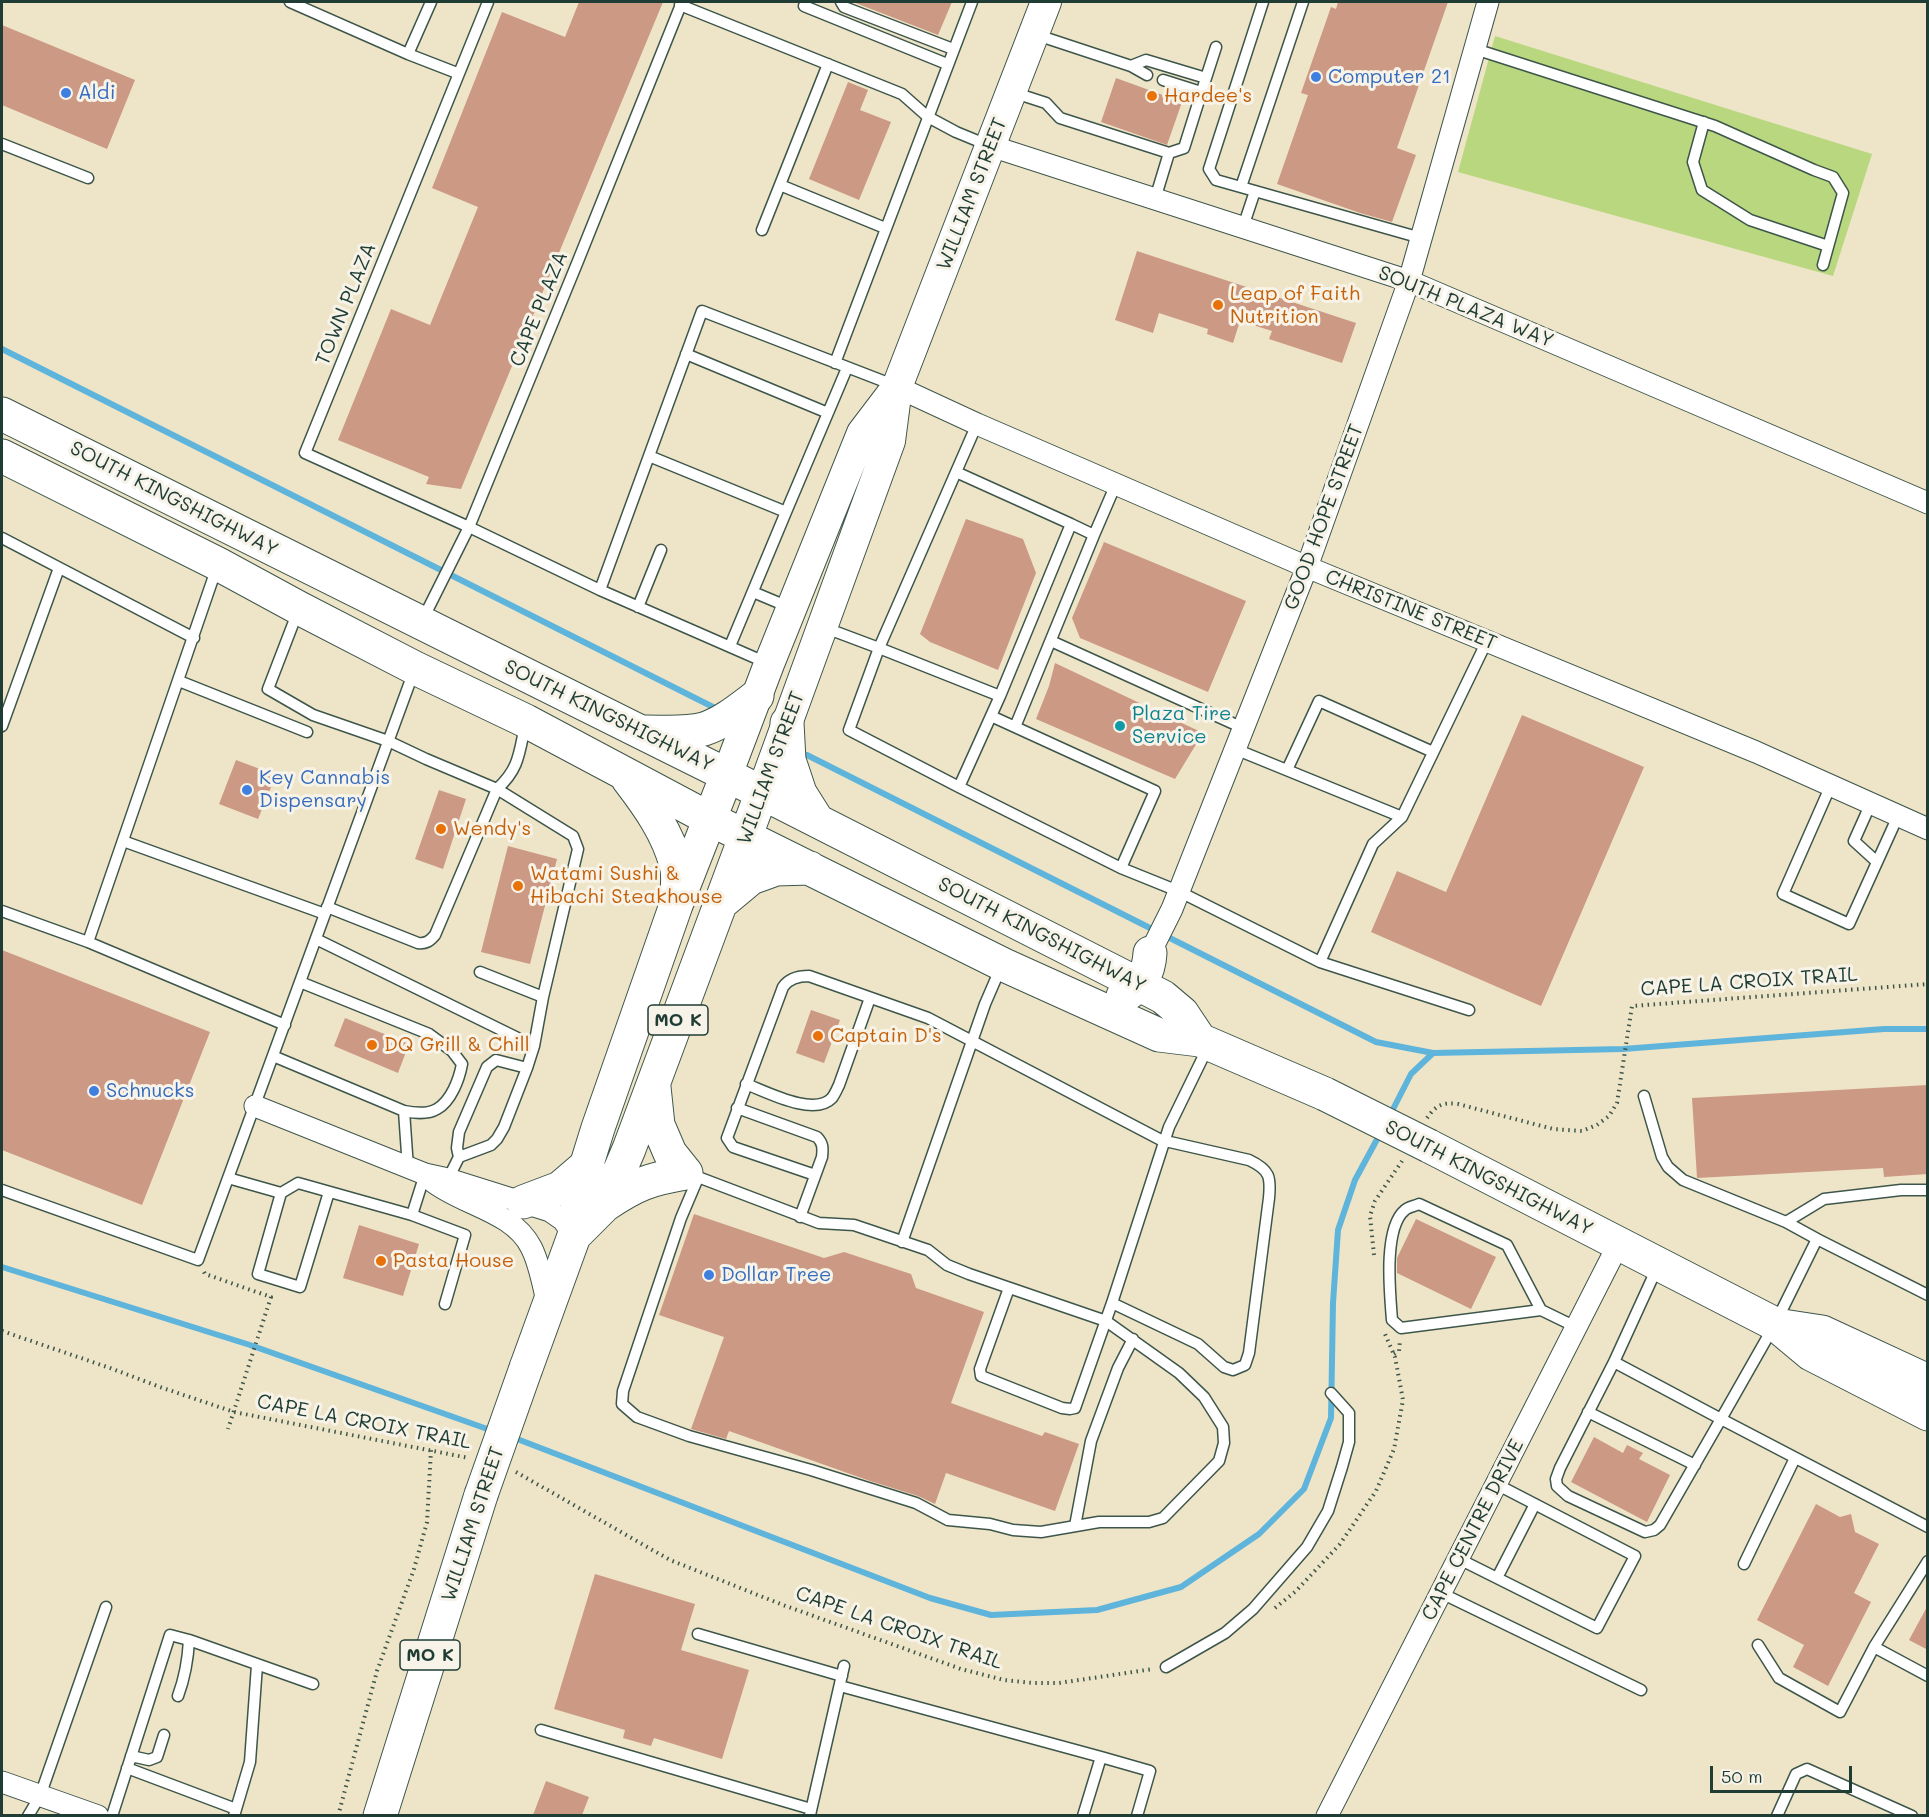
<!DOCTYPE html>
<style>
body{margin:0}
#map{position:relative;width:1929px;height:1817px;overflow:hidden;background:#eee5c8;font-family:Mali,sans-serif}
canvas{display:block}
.frame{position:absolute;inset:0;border:3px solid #1f3d34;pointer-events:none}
.scale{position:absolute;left:1710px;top:1766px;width:142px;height:27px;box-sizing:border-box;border:3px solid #1f3d34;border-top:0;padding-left:8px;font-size:18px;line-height:21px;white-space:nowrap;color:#1f3d34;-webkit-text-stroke:4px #f7f3e8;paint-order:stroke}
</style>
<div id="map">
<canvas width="1929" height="1817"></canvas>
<div class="frame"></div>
<div class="scale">50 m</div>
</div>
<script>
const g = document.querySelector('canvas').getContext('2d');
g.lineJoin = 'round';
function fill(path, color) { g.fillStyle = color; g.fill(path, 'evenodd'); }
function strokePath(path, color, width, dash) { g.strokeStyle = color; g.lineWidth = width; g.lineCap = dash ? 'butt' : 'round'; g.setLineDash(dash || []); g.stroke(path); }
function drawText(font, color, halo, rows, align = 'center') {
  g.font = font + ' Mali,sans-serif'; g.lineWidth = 6; g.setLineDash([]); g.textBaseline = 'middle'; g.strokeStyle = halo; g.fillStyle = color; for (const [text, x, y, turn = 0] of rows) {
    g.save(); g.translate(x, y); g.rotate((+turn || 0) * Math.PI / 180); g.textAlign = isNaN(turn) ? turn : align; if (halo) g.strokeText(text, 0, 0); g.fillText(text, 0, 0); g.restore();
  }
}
const green = new Path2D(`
 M1495,36L1872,154L1833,276L1458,172Z`);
const stream = new Path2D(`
 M2,349L713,707
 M807,755L1376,1042L1433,1053
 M1390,1115L1411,1074L1433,1053L1623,1049L1884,1029H1928
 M2,1267L250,1345L493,1431
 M512,1437L930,1598L991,1615L1097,1610L1181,1587L1259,1534L1304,1489L1331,1418L1333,1303L1338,1230L1355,1180L1381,1132`);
const building = new Path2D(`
 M579,2H663L461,489L426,484L429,477L338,440L391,309L430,325L478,207L432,188L502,12L565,37Z
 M853,2H952L938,35Z
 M1338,2H1448L1397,148L1416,155L1392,222L1360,213L1277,184L1308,95L1301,93L1331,7L1336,9Z
 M2,25L135,80L107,149L2,105Z
 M1116,78L1182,102L1167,145L1101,122Z
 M848,82L868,90L860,110L891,122L859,200L809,179Z
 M1137,251L1356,323L1342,363L1269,339L1272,331L1240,321L1233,343L1207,334L1208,329L1159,313L1153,333L1115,320Z
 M966,519L1023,539L1036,573L998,670L930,642L920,634Z
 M1104,542L1246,601L1208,692L1080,638L1072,618Z
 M1055,663L1203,733L1175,779L1036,719L1049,686Z
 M1522,715L1644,767L1541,1006L1371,932L1397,871L1446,892Z
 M236,760L276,775L258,819L219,804Z
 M439,790L466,799L443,869L415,859Z
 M508,846L557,859L530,964L481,952Z
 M2,950L210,1032L142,1205L2,1150Z
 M811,1010L840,1020L824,1063L796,1053Z
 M345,1018L409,1044L398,1073L334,1046Z
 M1928,1085V1174L1884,1177L1883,1168L1697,1178L1692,1098Z
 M694,1214L824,1258L844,1252L911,1274L916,1288L984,1312L951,1403L1042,1436L1045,1432L1079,1444L1055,1511L946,1473L935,1504L918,1496L870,1481L729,1431L726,1439L691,1429L724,1337L659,1315Z
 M1416,1219L1496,1257L1471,1309L1397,1273V1258Z
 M359,1225L419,1244L403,1296L343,1278Z
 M1594,1437L1623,1453L1627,1445L1643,1453L1639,1459L1670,1475L1647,1522L1571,1482Z
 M1816,1504L1840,1517L1851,1514L1855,1532L1879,1544L1854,1593L1871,1602L1828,1686L1793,1667L1804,1645L1757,1620Z
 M595,1574L695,1604L681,1650L749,1670L722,1759L654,1738L651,1746L623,1738L625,1730L554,1709Z
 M1928,1605V1650L1909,1640Z
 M546,1781L589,1797L582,1815H533Z`);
const path = new Path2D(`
 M1427,1118C1436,1105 1443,1102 1458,1104L1553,1129L1582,1131L1597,1125L1609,1116L1617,1103L1632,1006L1928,984
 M1374,1255L1370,1216L1375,1201L1402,1161
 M204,1272L205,1274L271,1297L228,1429
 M2,1331L110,1368L160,1387L234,1412L469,1458
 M1394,1354L1399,1351L1400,1340
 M516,1472L670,1560L783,1605L961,1669L1004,1680L1033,1683H1059L1153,1669
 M1275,1608L1296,1591L1340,1544L1376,1491L1394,1449L1403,1400L1395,1357L1385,1334
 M338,1816L377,1671L414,1569L427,1522L431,1450`);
const service = new Path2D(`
 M290,2L408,54L457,73
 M488,2L305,453L469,527L600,590L702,311L896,386
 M806,2L804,6L947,64
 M841,2L844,7L953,49
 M1263,2L1209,169L1216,180L1421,238
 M680,5L902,94L928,117L956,132L990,146
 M1034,34L1131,66L1146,60L1206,78L1184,148L1169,153
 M1475,49L1715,126L1814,170L1833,177L1843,193L1823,265
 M408,54L431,2
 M1131,66L1147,75
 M1206,78L1216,47
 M1163,80L1201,92
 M1012,92L1046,103L1060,118L1169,153L1155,199
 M1704,122L1693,162L1702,190L1750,220L1828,246
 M2,144L88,178
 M780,185L885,228
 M1241,187L1303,2
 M1243,227L1255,191
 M762,230L828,64
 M686,354L828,413
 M835,363L972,2
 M649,456L786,512L847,368
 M956,472L879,648L1000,696
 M1071,524L1094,535L1116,484
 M2,538L194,638
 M600,590L767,663
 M753,592L791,608
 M638,607L661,550
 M298,611L268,689L313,715L388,741L426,759L497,789C519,769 519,754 525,726
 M422,621L469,527L578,261L682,2
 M823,627L879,648L849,730L959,787L1121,868L1178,891L1320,962L1469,1010
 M1051,641L1243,728
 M730,646L786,512
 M179,681L307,732
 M991,716L1155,791L1121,868
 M2,726L59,568
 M1015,727L1094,535
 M1235,749L1402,817
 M1287,770L1319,701L1433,752
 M1831,785L1783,894L1849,924L1898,816
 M959,787L1000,696L1071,524L956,472L977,424
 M1871,803L1854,841L1877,862
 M123,841L325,914
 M327,907L418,943C426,944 430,941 435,935L497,789L573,836L578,849L543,997L534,1046L527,1068L504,1127L497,1139L491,1145L459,1157L448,1179
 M2,911L88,942L285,1025
 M316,939L534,1046
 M88,942L217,567
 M1320,962L1373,844L1402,817L1487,641
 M480,972L543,997
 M273,1056L404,1111C414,1113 427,1115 437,1109C451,1101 459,1080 462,1064L452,1051L429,1034L300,982
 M746,1084C767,1092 814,1117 832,1098C835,1094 837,1089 839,1085L870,998
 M1644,1096L1662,1157L1668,1167L1683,1180L1786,1222L1817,1239L1775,1324L1721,1419L1928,1527
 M737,1108L817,1137C823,1143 823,1148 822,1157L800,1217
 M404,1111L408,1168
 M459,1157L457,1148L459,1132L487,1067L496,1060L527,1068
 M690,1174L819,1223L854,1225L928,1250L947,1265L969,1274L1106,1321L1179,1373L1204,1397L1223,1427L1224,1443L1219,1461L1163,1518L1149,1522H1099L1041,1532L1013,1530L990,1524L948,1520L916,1503L811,1470L689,1436L637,1417L622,1404L623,1391L681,1218L698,1178
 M815,1175L733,1147L727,1138L783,987C789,978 798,976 809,976L928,1018L1161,1140L1249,1160C1270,1170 1271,1177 1269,1198L1249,1353L1245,1365L1233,1370L1224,1367L1198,1344L1112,1303
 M228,1178L281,1193L298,1183L412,1215L465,1235L445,1304
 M2,1190L198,1260L414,671
 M281,1193L258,1274L300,1287L329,1192
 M412,1215L425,1174
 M1786,1222L1824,1199L1901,1190H1928
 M1817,1239L1928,1295
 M902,1242L985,1004L1001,967
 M1009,1288L980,1369L981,1376L1062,1408L1070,1409L1075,1408L1112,1303L1169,1127L1208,1047
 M1541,1310L1507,1245L1419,1204C1415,1206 1408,1207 1405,1210C1383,1228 1390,1294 1392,1320L1401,1328L1541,1310L1576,1327
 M1614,1362L1721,1419L1660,1525L1654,1530L1645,1532L1568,1496L1557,1486L1556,1479L1560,1468L1614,1362L1657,1268
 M1588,1412L1695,1465
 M1075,1526L1091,1441L1118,1368L1133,1339
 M1459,1559L1597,1628L1635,1556L1496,1484
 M1744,1564L1795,1458
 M1497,1578L1535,1504
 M1441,1593L1641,1690
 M698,1634L842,1676
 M1758,1645L1779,1678L1840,1712L1874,1647L1928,1561
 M1874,1647L1928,1676
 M1166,1667L1225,1633L1253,1609L1307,1547L1328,1511L1342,1467L1349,1442V1413L1331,1393
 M840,1686L1101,1757L1083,1816
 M178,1696C185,1677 188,1660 189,1640
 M541,1730L811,1809
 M131,1756L149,1760L157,1757L164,1735
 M1101,1757L1150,1771L1137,1816
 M127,1768L236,1809
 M810,1815L844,1666
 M28,1816L40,1796L106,1607
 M112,1816L170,1635L189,1640L313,1684
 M234,1816L250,1762L257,1665
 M1777,1816L1796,1774L1807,1769L1912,1816`);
const minor = new Path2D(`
 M991,146L1409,281L1928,503
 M897,387L977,424L1307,567L1756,752L1928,829
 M1150,953L1172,909L1307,567L1409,281L1488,2
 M255,1106L425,1174L448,1179L550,1211L563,1220L574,1236
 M432,1181C462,1205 513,1211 531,1247C540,1264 543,1286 548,1305
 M2,1782L98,1816
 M1327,1816L1618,1245`);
const secondary = new Path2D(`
 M897,387L1046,2
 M727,775L769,664L862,433L897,387L890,441L762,792`);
const primary = new Path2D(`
 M2,414L727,775L1140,985L1163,997L1182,1013L1200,1040
 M2,456L218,564L299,608L415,668L526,721L710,819L1004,965L1159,1035L1200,1040L1325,1094
 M787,723L789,760L800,793L817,820
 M646,732C665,732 685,734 704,729C723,723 741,708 757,696
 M628,779C648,805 668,833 676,865C679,874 677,887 677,897
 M721,903L751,878L776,869L810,868
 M1123,996C1141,988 1149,972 1150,953
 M654,1087L658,1125L670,1153L686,1173
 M1429,1146L1775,1324L1811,1354L1928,1414
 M523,1202L560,1188L588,1164
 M605,1205C636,1184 650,1179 686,1173
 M574,1236L605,1205L629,1149L762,792
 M1776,1325L1822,1332L1928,1381
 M526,1368L574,1236L580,1186L598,1128L676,905L727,775
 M380,1816L481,1495`);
const primaryBridge = new Path2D(`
 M1325,1094L1429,1146
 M481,1495L526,1368`);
const markers = [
 [1316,77,6,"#3f7fe0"],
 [66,93,6,"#3f7fe0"],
 [1152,96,6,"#e8710a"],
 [1218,305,6,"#e8710a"],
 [1120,726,6,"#0f9aa8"],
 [247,790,6,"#3f7fe0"],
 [441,829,6,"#e8710a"],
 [518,886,6,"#e8710a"],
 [818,1036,6,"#e8710a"],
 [372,1045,6,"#e8710a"],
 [94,1091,6,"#3f7fe0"],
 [381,1261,6,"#e8710a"],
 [709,1275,6,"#3f7fe0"]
];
const shields = [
 [678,1020,60],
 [430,1655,60]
];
const shieldNames = [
 ["MO K",678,1020],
 ["MO K",430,1655]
];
const shopNames = [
 ["Computer 21",1328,77],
 ["Aldi",78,93],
 ["Key Cannabis",259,778],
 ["Dispensary",259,801],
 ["Schnucks",106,1091],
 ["Dollar Tree",721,1275]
];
const foodNames = [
 ["Hardee's",1164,96],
 ["Leap of Faith",1230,294],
 ["Nutrition",1230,317],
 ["Wendy's",453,829],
 ["Watami Sushi &",530,874],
 ["Hibachi Steakhouse",530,897],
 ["Captain D's",830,1036],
 ["DQ Grill & Chill",384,1045],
 ["Pasta House",393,1261]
];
const streetNames = [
 ["WILLIAM STREET",972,194,-69],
 ["TOWN PLAZA",346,304,-68],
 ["SOUTH PLAZA WAY",1466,307,22],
 ["CAPE PLAZA",539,309,-68],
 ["SOUTH KINGSHIGHWAY",174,499,27],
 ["GOOD HOPE STREET",1324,517,-70],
 ["CHRISTINE STREET",1411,610,22],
 ["SOUTH KINGSHIGHWAY",609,716,26],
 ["WILLIAM STREET",771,768,-70],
 ["SOUTH KINGSHIGHWAY",1042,935,27],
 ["CAPE LA CROIX TRAIL",1749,982,-4],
 ["SOUTH KINGSHIGHWAY",1489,1178,27],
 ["CAPE LA CROIX TRAIL",364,1422,11],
 ["WILLIAM STREET",473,1524,-72],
 ["CAPE CENTRE DRIVE",1473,1530,-63],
 ["CAPE LA CROIX TRAIL",899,1628,19]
];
const cultureNames = [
 ["Plaza Tire",1132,714],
 ["Service",1132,737]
];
fill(green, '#b8d77e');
strokePath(stream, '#5fb4db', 6);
fill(building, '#cc9984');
strokePath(service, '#3e564a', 13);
strokePath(minor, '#3e564a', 23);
strokePath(secondary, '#3e564a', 32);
strokePath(primary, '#3e564a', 35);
strokePath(path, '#3e564a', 4, [1.5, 4.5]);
strokePath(service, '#fff', 10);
strokePath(minor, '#fff', 21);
strokePath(secondary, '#fff', 30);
strokePath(primary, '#fff', 33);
strokePath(primaryBridge, '#3e564a', 35, []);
strokePath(primaryBridge, '#fff', 33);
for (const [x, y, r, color] of markers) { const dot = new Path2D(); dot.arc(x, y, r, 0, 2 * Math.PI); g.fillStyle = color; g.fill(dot); strokePath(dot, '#f7f3e8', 2); }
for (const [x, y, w] of shields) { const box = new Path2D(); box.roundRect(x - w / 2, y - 15, w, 30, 4.5); g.fillStyle = '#f7f3e8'; g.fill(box); strokePath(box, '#1f3d34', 1.5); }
drawText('bold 18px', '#1f3d34', null, shieldNames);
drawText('20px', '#366cbe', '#f7f3e8', shopNames, 'left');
drawText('20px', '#c56008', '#f7f3e8', foodNames, 'left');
drawText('20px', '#1f3d34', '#f7f3e8', streetNames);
drawText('20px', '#0d838f', '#f7f3e8', cultureNames, 'left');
</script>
